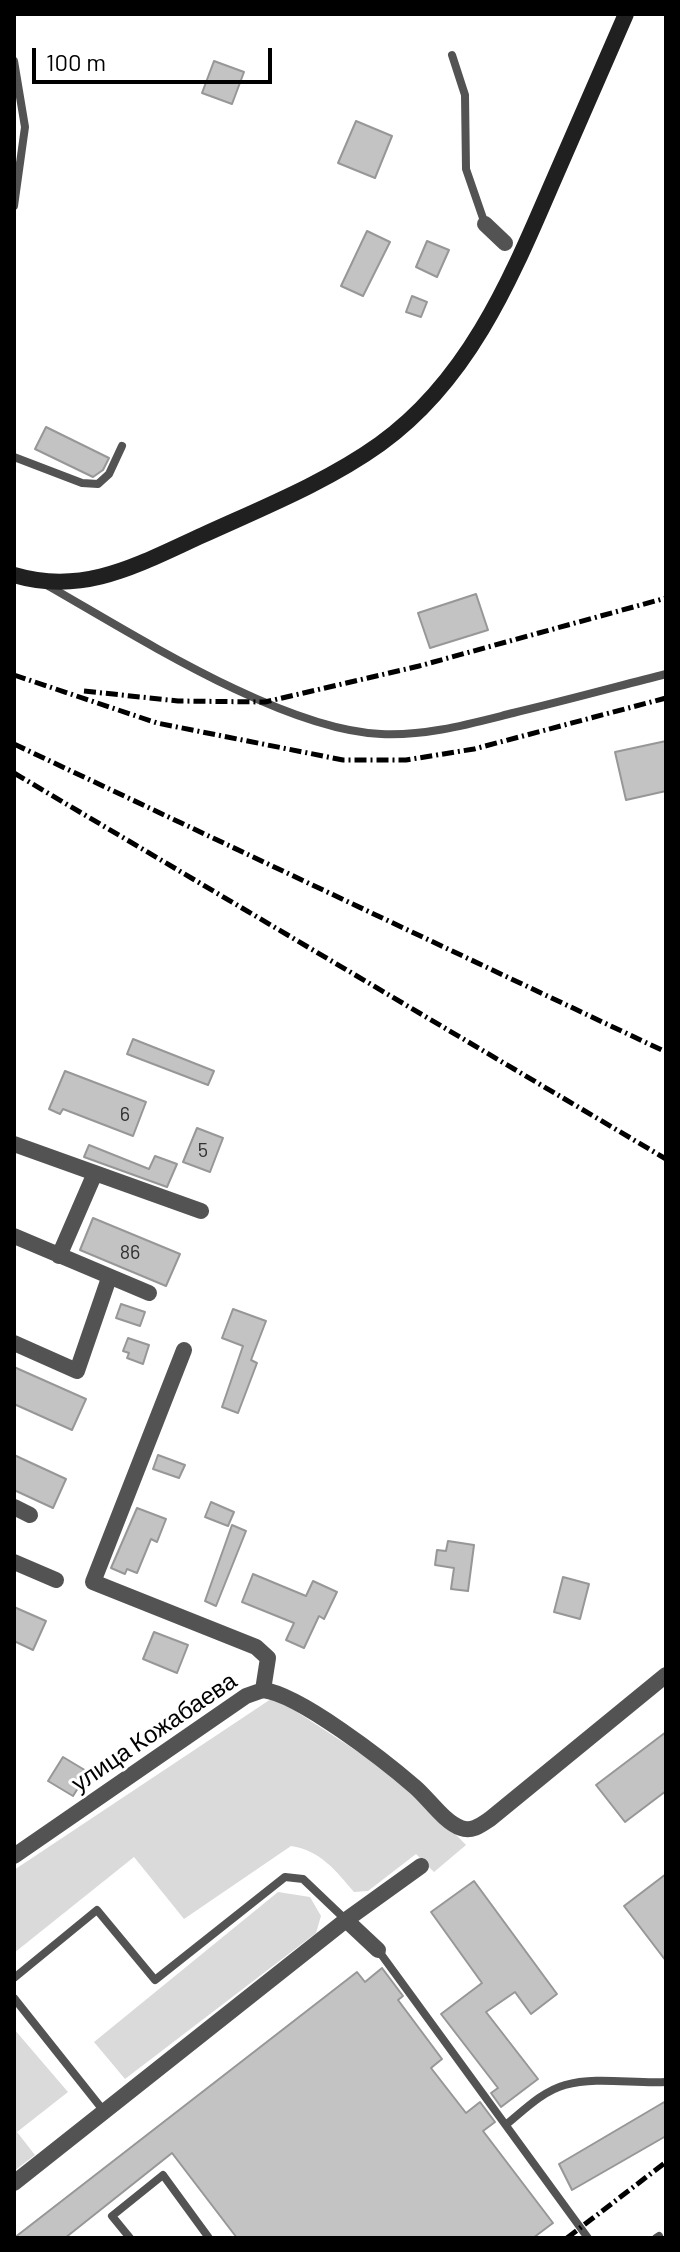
<!DOCTYPE html>
<meta charset="utf-8">
<style>
body{margin:0}
#map{position:relative;width:680px;height:2252px;overflow:hidden;background:#fff;font-family:Barlow,sans-serif}
canvas{display:block}
.frame{position:absolute;inset:0;border:16px solid #000;pointer-events:none}
.scale{position:absolute;left:32px;top:48px;width:240px;height:36px;box-sizing:border-box;border:4px solid #000;border-top:0;padding-left:10px;font-size:24px;line-height:28px;white-space:nowrap;color:#000;-webkit-text-stroke:6px #fff;paint-order:stroke}
</style>
<div id="map">
<canvas width="680" height="2252"></canvas>
<div class="frame"></div>
<div class="scale">100 m</div>
</div>
<script>
const g = document.querySelector('canvas').getContext('2d');
g.lineJoin = 'round';
function fill(path, color) { g.fillStyle = color; g.fill(path, 'evenodd'); }
function strokePath(path, color, width, dash) { g.strokeStyle = color; g.lineWidth = width; g.lineCap = dash ? 'butt' : 'round'; g.setLineDash(dash || []); g.stroke(path); }
function drawText(font, color, halo, rows, align = 'center') {
  g.font = font + ' Barlow,sans-serif'; g.lineWidth = 6; g.setLineDash([]); g.textBaseline = 'middle'; g.strokeStyle = halo; g.fillStyle = color; for (const [text, x, y, turn = 0] of rows) {
    g.save(); g.translate(x, y); g.rotate((+turn || 0) * Math.PI / 180); g.textAlign = isNaN(turn) ? turn : align; if (halo) g.strokeText(text, 0, 0); g.fillText(text, 0, 0); g.restore();
  }
}
const green = new Path2D(`
 M274,1697L404,1782L466,1845L434,1872L416,1854L368,1891L354,1892C336,1871 320,1850 291,1846L184,1919L134,1857L14,1953V1870Z
 M278,1892L310,1897L321,1916L316,1933L125,2079L94,2042Z
 M14,2029L68,2092L17,2132L35,2155L14,2171Z`);
const building = new Path2D(`
 M214,61L244,72L232,104L202,93Z
 M356,121L392,136L375,178L338,163Z
 M367,231L390,242L363,296L341,286Z
 M427,241L449,250L437,277L416,267Z
 M412,296L427,302L421,317L406,312Z
 M46,427L109,458L103,470L93,477L35,449Z
 M476,594L488,630L430,648L418,613Z
 M666,741V791L626,800L615,752Z
 M133,1039L214,1071L208,1085L127,1054Z
 M65,1071L146,1102L133,1136L63,1109L60,1114L49,1109Z
 M197,1128L223,1138L210,1172L183,1162Z
 M89,1145L149,1169L155,1156L177,1164L167,1187L84,1157Z
 M93,1218L180,1254L166,1286L80,1250Z
 M121,1304L145,1312L140,1326L116,1318Z
 M233,1309L266,1321L251,1360L257,1363L238,1413L222,1407L243,1346L222,1338Z
 M128,1338L149,1345L143,1364L127,1358L129,1353L123,1351Z
 M14,1367L86,1399L72,1430L14,1404Z
 M14,1455L66,1479L53,1508L14,1490Z
 M158,1455L185,1465L179,1478L153,1469Z
 M211,1502L234,1512L228,1526L205,1517Z
 M137,1508L166,1519L157,1542L151,1539L137,1573L127,1569L125,1574L111,1568Z
 M232,1525L246,1531L216,1606L205,1601Z
 M448,1541L474,1545L468,1591L451,1589L454,1568L435,1565L437,1550L446,1551Z
 M253,1574L306,1596L313,1581L337,1592L324,1619L319,1616L304,1648L286,1640L294,1623L242,1602Z
 M563,1577L589,1584L580,1619L554,1612Z
 M14,1607L46,1621L33,1650L14,1641Z
 M154,1632L188,1645L177,1673L143,1659Z
 M666,1732V1791L625,1822L596,1785Z
 M63,1757L88,1772L73,1796L48,1781Z
 M666,1874V1961L624,1906Z
 M474,1881L557,1994L531,2014L515,1992L486,2012L538,2079L501,2107L491,2093L498,2088L441,2014L482,1983L431,1912Z
 M382,1968L403,1996L398,2000L442,2059L431,2068L466,2113L480,2102L495,2122L483,2131L553,2223L533,2238H237L172,2153L65,2238H14L357,1972L365,1982Z
 M666,2101V2136L572,2190L559,2164Z`);
const service = new Path2D(`
 M452,55L465,95L466,169L485,224
 M14,61L25,127L14,206
 M14,457L82,483L98,484L109,474L122,446
 M45,584C133,634 282,730 381,734C427,736 469,724 513,713C564,701 615,687 666,674
 M378,1950L588,2238
 M14,1978L97,1910L155,1980L285,1877L303,1879L346,1920
 M14,1998L103,2110
 M507,2124C524,2110 543,2091 565,2085C597,2076 633,2084 666,2082
 M130,2238L112,2216L163,2175L209,2238
 M656,2238L659,2236`);
const minor = new Path2D(`
 M485,224L505,243
 M14,1144L201,1211
 M14,1236L149,1293
 M59,1256L95,1173
 M14,1343L77,1371L109,1278
 M184,1350L93,1582L256,1647L268,1658L263,1690
 M14,1507L30,1515
 M14,1562L56,1580
 M14,1856L246,1696L263,1690C299,1694 385,1761 415,1787C429,1799 444,1822 461,1828C472,1832 481,1825 490,1819L666,1675
 M346,1920L378,1950
 M14,2183L346,1920L421,1866`);
const secondary = new Path2D(`
 M14,575C85,596 139,564 203,535C262,508 327,482 380,444C468,381 510,281 551,186C576,128 601,71 626,14`);
const rail = new Path2D(`
 M14,675L157,723L343,760H406L474,749L666,698
 M84,691L178,701L265,702L419,666L666,598
 M14,744L666,1052
 M14,773L666,1159
 M567,2238L666,2162`);
const numberNames = [
 ["6",125,1114],
 ["5",203,1150],
 ["86",130,1252]
];
const streetNames = [
 ["улица Кожабаева",154,1732,-34]
];
fill(green, '#dadada');
fill(building, '#c3c3c3');
strokePath(building, '#979797', 2);
strokePath(service, '#535353', 8);
strokePath(minor, '#535353', 16);
strokePath(secondary, '#202020', 16);
strokePath(rail, '#000', 5, [12, 4, 2, 4]);
drawText('20px', '#313131', null, numberNames);
drawText('24px', '#000', '#fff', streetNames);
</script>
